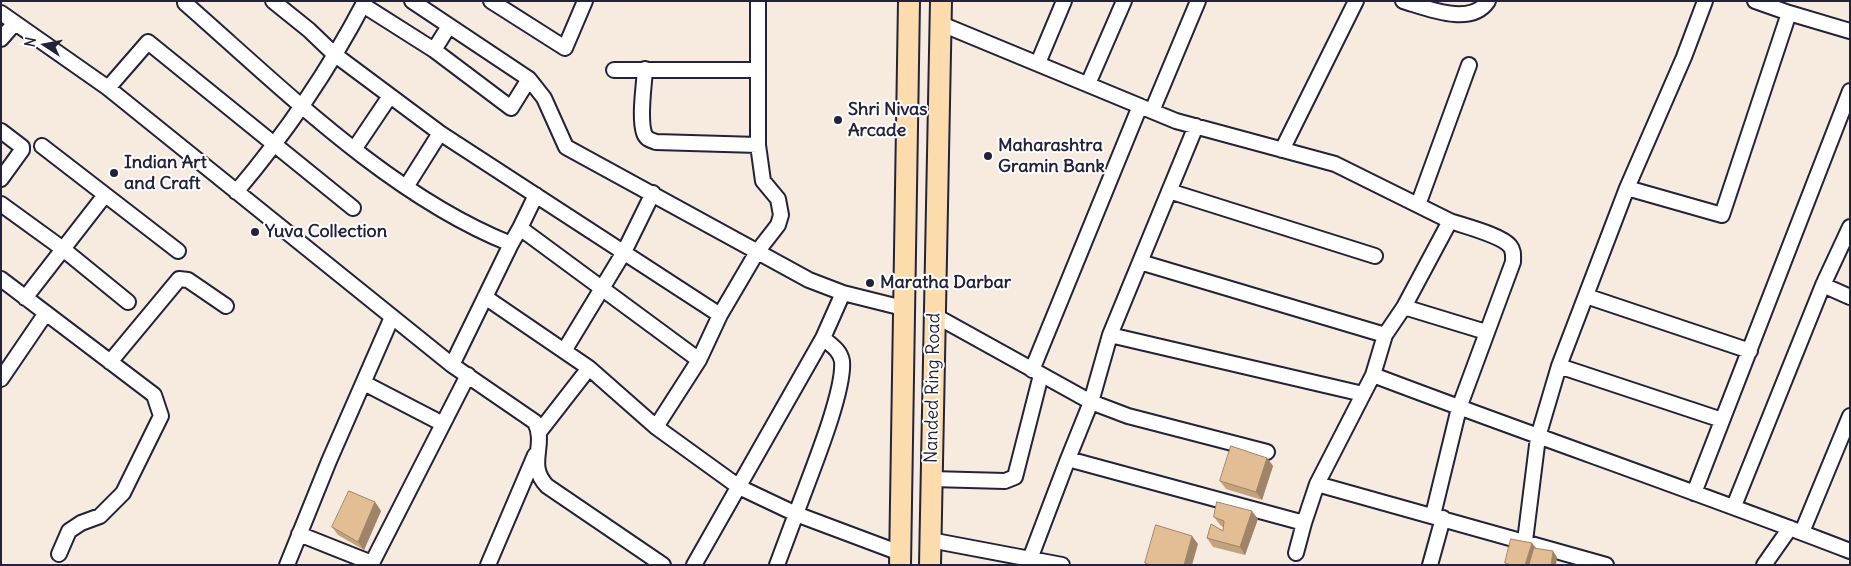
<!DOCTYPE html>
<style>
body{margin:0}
#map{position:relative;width:1851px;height:566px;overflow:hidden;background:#f7ebdf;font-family:Delius,sans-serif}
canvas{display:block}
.frame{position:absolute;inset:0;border:2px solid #22223b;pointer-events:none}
.north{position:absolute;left:20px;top:20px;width:50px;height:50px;-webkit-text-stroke:4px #fff;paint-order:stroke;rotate:281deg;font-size:14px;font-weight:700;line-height:20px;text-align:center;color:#22223b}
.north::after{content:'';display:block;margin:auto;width:18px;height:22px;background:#22223b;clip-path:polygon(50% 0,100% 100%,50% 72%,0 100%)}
</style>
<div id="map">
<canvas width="1851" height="566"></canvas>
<div class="frame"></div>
<div class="north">N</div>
</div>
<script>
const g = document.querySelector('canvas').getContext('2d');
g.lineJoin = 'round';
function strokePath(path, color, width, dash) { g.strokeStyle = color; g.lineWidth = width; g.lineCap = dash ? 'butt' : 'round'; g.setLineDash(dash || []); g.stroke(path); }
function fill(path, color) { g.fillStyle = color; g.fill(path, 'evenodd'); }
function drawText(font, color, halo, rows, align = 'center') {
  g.font = font + ' Delius,sans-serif'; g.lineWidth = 4; g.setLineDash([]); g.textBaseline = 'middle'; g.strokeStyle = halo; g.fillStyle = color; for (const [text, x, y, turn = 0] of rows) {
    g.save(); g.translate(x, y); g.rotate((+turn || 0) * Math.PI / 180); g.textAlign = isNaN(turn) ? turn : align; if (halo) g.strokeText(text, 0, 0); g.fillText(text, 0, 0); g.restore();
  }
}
const minor = new Path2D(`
 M273,1L309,30L334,54L440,133
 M412,1L529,79
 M491,1L565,48L585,1
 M1403,1C1427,8 1471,27 1488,1
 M1755,1L1789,13
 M185,3C282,88 390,196 511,244L520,228L699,360
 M363,5L434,50L511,108L529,79L544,98L566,147L809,280L843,293L903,308
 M1,13L108,88L452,365L535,422C547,446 526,464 547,486L663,565
 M939,23L1176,121L1335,164L1450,221
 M1,39L14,24
 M434,50L449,26
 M1038,63L1064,1
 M645,69C644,87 639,117 644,133C646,139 650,140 656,142L758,145
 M614,70H758
 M1088,84L1124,1
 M108,88L148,42L353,208
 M1152,111L1198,1
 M1,131L22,147V150L1,179
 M42,146L178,251
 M355,148L390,96
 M1282,150L1356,1
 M406,187L440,133L720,315
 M1627,188L1722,215L1789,13L1850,31
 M1169,191L1375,256
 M236,192C286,133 329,70 365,1
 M1,204L63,249L128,302
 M1418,205L1469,65
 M520,228L536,195
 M1140,262L1196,126
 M1,279L154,395L161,416L123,493L100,516L81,523L69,531L59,554
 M1823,285L1850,297
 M1586,296L1750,351
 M485,297L589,368
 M25,298L105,195
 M1404,307L1486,332
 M934,315L1091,402L1068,459L1304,523
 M1110,335L1363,394
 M823,338C831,345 840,350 842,361C845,393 808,480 796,514L900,553
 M564,351L624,252L653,193
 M110,362L179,279L188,280L226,306
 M452,365L511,244
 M1559,366L1722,420
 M1032,370L1140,106
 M1373,375C1531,435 1692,490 1850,551
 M1,379L46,313
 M364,383L443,424
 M656,427L699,360L720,315L757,252L778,225L781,215L778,199L763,181L758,145V1
 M540,431L589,368L656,427L739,487L796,514L777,565
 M1267,452L1128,416L1091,402L1110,335L1140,262L1385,335
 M931,479L1005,481L1015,477L1041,375
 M1317,484L1373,375L1385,335L1404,307L1450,221C1464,226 1501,235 1510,246C1514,251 1513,256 1513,262L1459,408L1433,515
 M1694,493L1850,91
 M1734,506L1823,285L1850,227
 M1802,532L1850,416
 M299,534L372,563V565
 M930,540L1062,565
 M1525,541L1538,437L1559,366L1627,188L1684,57L1705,1
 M1296,553L1304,523L1317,484L1606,565
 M1030,559L1068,459
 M372,563L468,375
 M287,565L329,461L392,317
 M488,565L535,455
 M694,565L823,338L843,293
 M1430,565L1443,518
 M1764,565L1790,528`);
const highway = new Path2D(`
 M900,565L909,1
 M930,565L941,1`);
const wall = new Path2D(`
 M1267,458L1273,466L1262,500L1226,489L1220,481Z
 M375,502L381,511L364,550L338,535L332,527Z
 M1214,517L1258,519L1245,555L1213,547L1207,538L1223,531V527L1220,525Z`);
const shadedWall = new Path2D(`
 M1267,458L1273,466L1262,500L1256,492Z
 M375,502L381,511L364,550L358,542Z
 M1252,511L1258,519L1245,555L1240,547Z
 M1192,536L1198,544L1192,565H1184Z
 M1532,543L1536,548L1531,565H1525Z
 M1553,551L1557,557L1556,565H1551Z`);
const building = new Path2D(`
 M1231,446L1267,458L1256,492L1220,481Z
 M349,491L375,502L358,542L332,527Z
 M1217,502L1252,511L1240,547L1207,538L1211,524L1223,531L1224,521L1214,517Z
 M1156,525L1192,536L1184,565H1150L1145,563Z
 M1511,539L1532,543L1525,565H1511L1505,563Z
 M1534,548L1553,551L1551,565H1529Z`);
const markers = [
 [838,120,5,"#22223b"],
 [988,156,5,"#22223b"],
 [114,173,5,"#22223b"],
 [255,232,5,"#22223b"],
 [870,283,5,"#22223b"]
];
const poiNames = [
 ["Shri Nivas",848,110],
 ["Arcade",848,131],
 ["Maharashtra",998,146],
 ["Gramin Bank",998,167],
 ["Indian Art",124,163],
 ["and Craft",124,184],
 ["Yuva Collection",265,232],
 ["Maratha Darbar",880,283]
];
const streetNames = [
 ["Nanded Ring Road",933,388,-89]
];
strokePath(minor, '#22223b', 18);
strokePath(highway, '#22223b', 24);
strokePath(minor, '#fff', 14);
strokePath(highway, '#fcdcac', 20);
fill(wall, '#c3a37f');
fill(shadedWall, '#9f8468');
fill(building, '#e3bd94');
strokePath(building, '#9f8468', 1);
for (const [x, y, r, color] of markers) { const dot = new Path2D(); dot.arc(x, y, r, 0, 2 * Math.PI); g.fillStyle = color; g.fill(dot); strokePath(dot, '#fff', 2); }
drawText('bold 18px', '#22223b', '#fff', poiNames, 'left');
drawText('18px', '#22223b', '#fff', streetNames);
</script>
